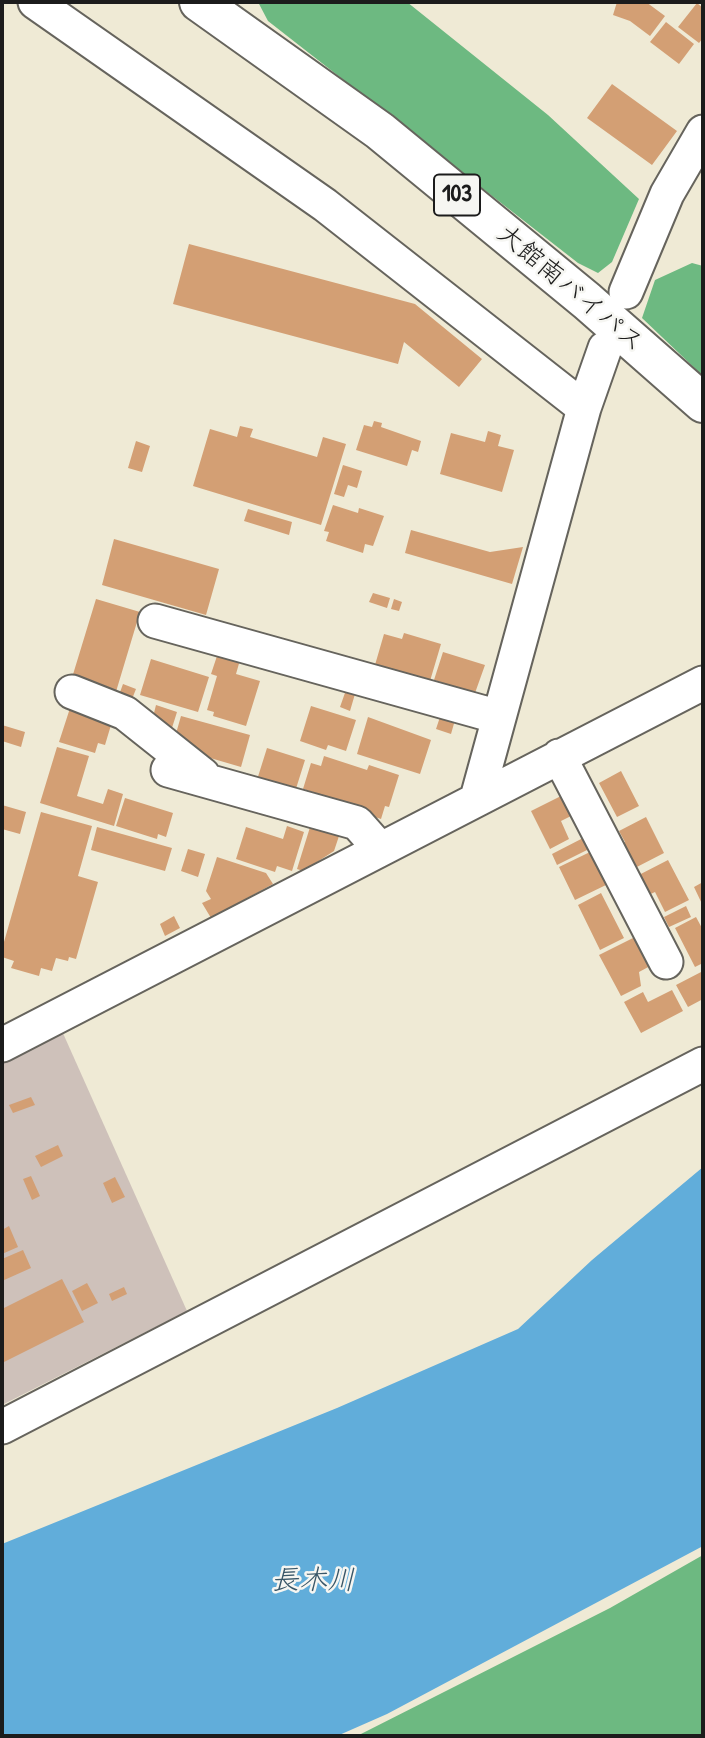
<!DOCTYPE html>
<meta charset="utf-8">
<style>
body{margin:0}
#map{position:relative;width:705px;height:1738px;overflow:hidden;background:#efead5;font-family:"Patrick Hand",sans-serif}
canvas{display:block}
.frame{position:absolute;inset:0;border:4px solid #1c1c1c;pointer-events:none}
</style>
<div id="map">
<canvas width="705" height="1738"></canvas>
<div class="frame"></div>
</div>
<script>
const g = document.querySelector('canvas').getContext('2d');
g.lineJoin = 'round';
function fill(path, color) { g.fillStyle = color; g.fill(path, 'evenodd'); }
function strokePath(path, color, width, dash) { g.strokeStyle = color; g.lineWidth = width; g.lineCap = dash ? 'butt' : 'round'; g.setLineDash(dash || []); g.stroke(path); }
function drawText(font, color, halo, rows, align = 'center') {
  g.font = font + ' "Patrick Hand","Klee One",sans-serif'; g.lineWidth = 5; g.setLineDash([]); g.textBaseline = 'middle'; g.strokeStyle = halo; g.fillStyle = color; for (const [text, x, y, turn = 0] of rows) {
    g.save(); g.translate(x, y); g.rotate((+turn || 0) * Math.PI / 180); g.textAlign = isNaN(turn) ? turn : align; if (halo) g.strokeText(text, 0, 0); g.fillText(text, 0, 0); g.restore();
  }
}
const industrial = new Path2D(`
 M62,1031L187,1311L2,1405V1063Z`);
const forest = new Path2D(`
 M258,2H407L548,115L639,199L612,262L598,273L578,263L268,21Z
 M692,263L703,266V376L642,318L655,280Z
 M703,1555V1736H357L610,1608Z`);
const water = new Path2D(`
 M703,1167V1546L387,1714L337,1736H2V1544L337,1408L518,1329L592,1260Z`);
const building = new Path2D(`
 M617,2H646L665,16L650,36L630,21L613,15Z
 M697,3L703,8V38L699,43L678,27Z
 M666,22L694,44L679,64L650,42Z
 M612,84L677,131L652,165L587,118Z
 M189,244L415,304L482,359L459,387L404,342L398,364L173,304Z
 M374,421L382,423L381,427L421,441L418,452L412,450L407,466L356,450L364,425L372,427Z
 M240,426L253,429L250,437L317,457L323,437L346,444L321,525L193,486L210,429L237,437Z
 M488,431L501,435L498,446L514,450L502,492L440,474L451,433L485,442Z
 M136,441L150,446L142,472L128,468Z
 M343,465L362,471L357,488L348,485L344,497L334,494Z
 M333,505L358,513L359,508L384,516L373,546L365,544L363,553L326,541L329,532L324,531Z
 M248,509L292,522L289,535L244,521Z
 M411,530L490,552L523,547L512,584L405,553Z
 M114,539L219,569L206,615L102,585Z
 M373,593L390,598L387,608L369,602Z
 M96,599L140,612L115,695L71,681Z
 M394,599L402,602L399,611L391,609Z
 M404,633L441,644L430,681L375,665L384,634L402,639Z
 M443,652L485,665L475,693L434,680Z
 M218,653L240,660L236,674L260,681L246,726L213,716L214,712L207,710L217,676L211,674Z
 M151,659L209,677L198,712L140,695Z
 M123,684L136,689L132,699L119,695Z
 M346,690L355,694L350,711L340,707Z
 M72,702L114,715L105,745L98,743L95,753L59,742Z
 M156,705L177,712L171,731L152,721Z
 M311,706L356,720L346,751L328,745L326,750L300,741Z
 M443,708L457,713L451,734L436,729Z
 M181,716L250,735L241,767L183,750L175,737Z
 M368,717L431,740L420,774L357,754Z
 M2,725L25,732L21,747L2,741Z
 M57,747L89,756L77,796L103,804L108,789L123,794L114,826L40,803Z
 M267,748L305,760L294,795L256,783Z
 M324,756L367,770L369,765L399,775L389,807L385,806L381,819L312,796L313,792L303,789L311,763L321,766Z
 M621,771L639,806L617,817L599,783Z
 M565,794L575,814L561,821L569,839L550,849L531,811Z
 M125,798L173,813L166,837L158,834L157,839L116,826Z
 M2,805L26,812L20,834L2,829Z
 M41,812L92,826L78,876L98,882L76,959L69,957L68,961L56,958L52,971L41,968L39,976L11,968L14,961L2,957V949Z
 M646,817L664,853L631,870L619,845L625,842L619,831Z
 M311,824L340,833L334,851L303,871L297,869Z
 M287,826L304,832L292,871L277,866L275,872L236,859L246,827L283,839Z
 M97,827L172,848L165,871L91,850Z
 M585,837L591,848L557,865L552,854Z
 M188,849L205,854L198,877L181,871Z
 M590,852L606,885L575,900L559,867Z
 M217,857L266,873L273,884L211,918L202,903L211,899L206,891Z
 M668,860L689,900L665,912L655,892L644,897L633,878Z
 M703,882V906L694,887Z
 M601,893L624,938L600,950L578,905Z
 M686,906L691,917L669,927L664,917Z
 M174,916L180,928L165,936L160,924Z
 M696,917L703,930V963L695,967L675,928Z
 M637,936L652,965L639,972L641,986L621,996L599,955Z
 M703,971V999L688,1007L676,985Z
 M672,990L683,1011L641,1033L624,1002L643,992L648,1002Z
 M31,1097L35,1105L13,1113L9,1105Z
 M58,1145L63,1156L41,1167L35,1156Z
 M31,1176L40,1196L32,1200L23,1179Z
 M115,1177L125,1197L112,1203L103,1183Z
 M9,1226L18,1247L2,1254V1230Z
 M23,1250L31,1268L2,1281V1259Z
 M62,1279L84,1322L2,1363V1309Z
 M87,1283L98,1303L82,1311L72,1291Z
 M124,1287L127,1294L112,1301L109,1294Z`);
const minor = new Path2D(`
 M35,2L325,205L584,408
 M626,292L667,194L703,132
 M155,621L499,717
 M72,692L125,713L203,775
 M559,756L666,962
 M168,770L357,823L380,849
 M477,798L584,408L605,348
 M2,1045L703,683
 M2,1427L703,1064`);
const highway = new Path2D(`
 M199,2L380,131L587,301L703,403`);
const shields = [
 [457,195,46]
];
const shieldNames = [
 ["103",457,195]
];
const streetNames = [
 ["大館南バイパス",570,289,40]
];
const waterNames = [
 ["長木川",313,1582]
];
fill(industrial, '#cec1ba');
fill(forest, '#6db981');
fill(water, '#61adda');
fill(building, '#d39f74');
strokePath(minor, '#66645d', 37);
strokePath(highway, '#66645d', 42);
strokePath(minor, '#fff', 33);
strokePath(highway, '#fff', 38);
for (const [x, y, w] of shields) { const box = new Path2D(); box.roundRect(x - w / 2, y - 20.5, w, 41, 5); g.fillStyle = '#f6f6f2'; g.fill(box); strokePath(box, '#1c1c1c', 2); }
drawText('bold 24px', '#1c1c1c', null, shieldNames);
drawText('26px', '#1c1c1c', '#f6f6f2', streetNames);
drawText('italic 28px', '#385668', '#f6f6f2', waterNames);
</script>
